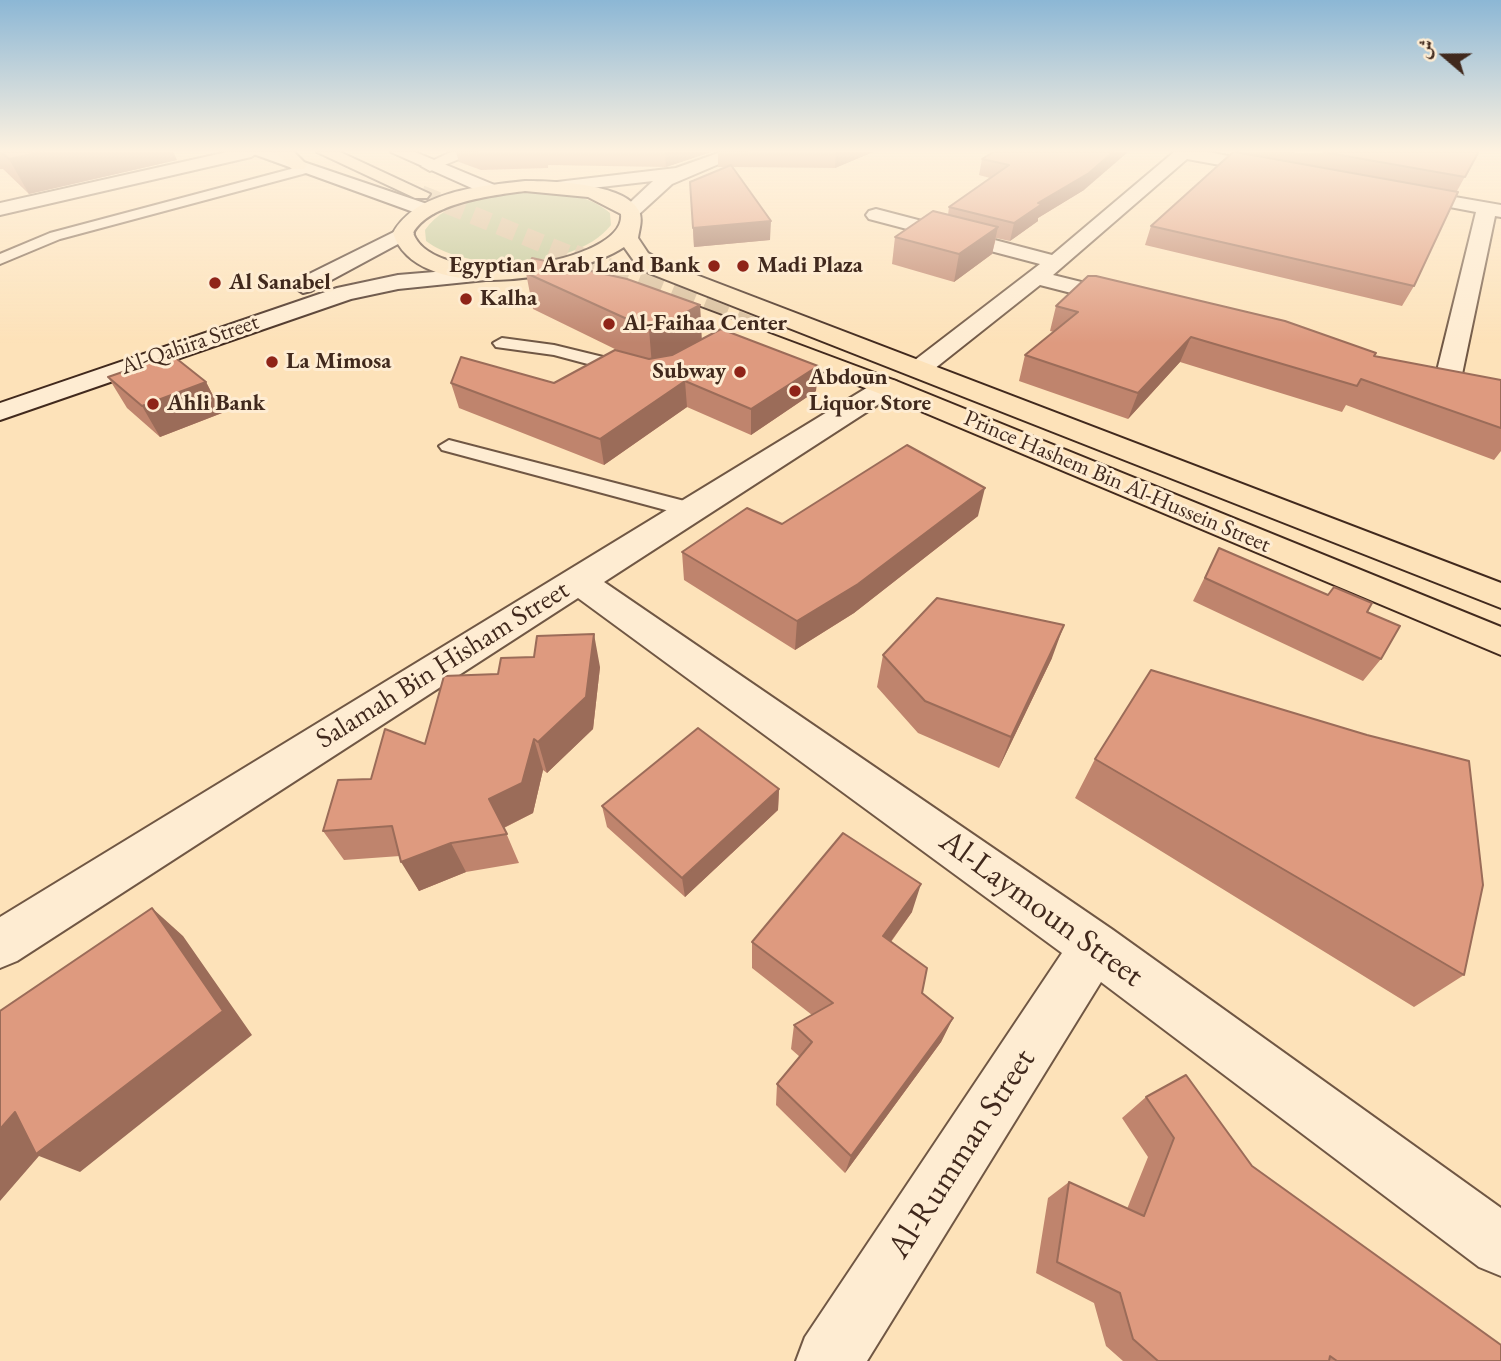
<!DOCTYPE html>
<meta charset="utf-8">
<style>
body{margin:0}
#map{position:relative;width:1501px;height:1361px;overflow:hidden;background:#fde2b9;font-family:"EB Garamond",Amiri,serif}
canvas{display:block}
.north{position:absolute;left:1410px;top:21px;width:70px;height:70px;-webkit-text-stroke:5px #feecd2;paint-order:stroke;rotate:290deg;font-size:19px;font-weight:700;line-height:28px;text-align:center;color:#41291d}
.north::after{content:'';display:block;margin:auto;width:24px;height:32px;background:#41291d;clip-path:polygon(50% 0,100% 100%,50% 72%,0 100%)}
</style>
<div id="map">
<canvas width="1501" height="1361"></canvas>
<div class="north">ش</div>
</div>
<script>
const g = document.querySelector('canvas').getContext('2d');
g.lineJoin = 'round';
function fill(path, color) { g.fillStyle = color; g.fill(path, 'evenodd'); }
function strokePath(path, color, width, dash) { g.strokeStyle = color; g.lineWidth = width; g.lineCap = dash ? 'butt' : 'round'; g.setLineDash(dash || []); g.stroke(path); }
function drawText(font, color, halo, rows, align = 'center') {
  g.font = font + ' "EB Garamond",serif'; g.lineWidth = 6; g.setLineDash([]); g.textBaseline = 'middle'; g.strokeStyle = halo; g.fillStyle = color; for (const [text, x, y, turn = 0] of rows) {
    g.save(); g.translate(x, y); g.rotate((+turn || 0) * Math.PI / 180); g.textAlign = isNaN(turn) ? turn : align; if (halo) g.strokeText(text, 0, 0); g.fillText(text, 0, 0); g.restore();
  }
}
const green = new Path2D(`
 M529,192C558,193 587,193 610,213L611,225C577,269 469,274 426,241L425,230C448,198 492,195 529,192Z`);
const highwayTunnelFar1 = new Path2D(`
 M421,194L578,258`);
const highwayTunnel = new Path2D(`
 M573,256L762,333`);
const lane = new Path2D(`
 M306,165L310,166V172L60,239L0,264V254L50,233Z
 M502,338L554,345L640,366L642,370L633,376L554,355L496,347L493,343Z
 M449,440L696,504L699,509L696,514L688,516L442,450L439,446Z`);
const street = new Path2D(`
 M227,152H259L251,157L0,215V203Z
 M451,152H476L430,171L421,166Z
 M721,152H747L672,184L637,216L630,218L620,212L653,181L557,192L548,187L557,182L676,168Z
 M1174,152H1208L1275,165L1284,170L1275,175L1187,159L1053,275L1134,295L1137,300L1134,305L1126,307L1040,285L929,373H911L907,368L911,363L1040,264L869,219L866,215L869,211L876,209L1052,255Z
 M1403,188L1501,205V217L1495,216L1461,379L1457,385H1439L1435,379L1476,212L1397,197L1394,193L1397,189Z
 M887,379L896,381L900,387L896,393L604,582L1113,930L1501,1208V1276L1479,1267L1101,982L867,1361H796L805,1337L1062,953L578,598L17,961L0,968V917L878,381Z`);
const secondary = new Path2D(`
 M248,152H274L433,206L436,210L433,214H419Z
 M391,152H415L497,186L500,190L497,194H485Z
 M404,227L414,233L411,237L311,291L303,293L292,286L295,281Z
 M507,266L518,272L515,277L398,289L351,299L0,420V403L337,288L398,275Z`);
const highway = new Path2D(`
 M275,152H294L307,165L304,169H292Z
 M317,152H340L430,194L427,198H415Z
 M525,181C552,181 625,183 639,211C643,220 639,230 638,238L648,253L665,263L1501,583V608L649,273L634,261L624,247C574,280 417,306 393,233C416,191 481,186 525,181ZM525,191L588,197L621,214C627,264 435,293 413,233C429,203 493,195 525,191Z
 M650,289L896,381L1501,627V655L878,393L642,301L639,296L642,291Z`);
const wall = new Path2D(`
 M0,152H173L177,160L29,194L3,169H0Z
 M456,152H711L666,167L548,165V168L481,170L459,162Z
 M718,152H873L835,168L732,167L770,240L694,247L690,182L727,167H718Z
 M993,152L1084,190L1038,218V221L1010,241L996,238L992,254L954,282L892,264L895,237L948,215L949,207L990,178L979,175L982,159Z
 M1238,152L1478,153L1457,191L1414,286L1402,306L1145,245L1151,226Z
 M526,273L700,305L701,339L818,366L816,391L751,435L687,407L604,465L459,408L451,383H554L621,352L533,309Z
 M1056,306L1374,356L1501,380V451L1494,460L1346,405L1342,412L1180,362L1128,419L1019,381L1025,355L1054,332L1050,331Z
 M108,377L206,382L222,413L160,437L127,408Z
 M978,516L854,613L795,650L684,580L682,552L782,524Z
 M1219,548L1367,612L1381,659L1363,681L1193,601Z
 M883,655L1052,658L999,768L918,733L877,687Z
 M600,667L593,729L547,773L543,770L533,813L504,828L519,863L466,872L419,891L400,856L344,860L323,831L371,779L425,744L498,674Z
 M1095,759L1464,975L1414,1007L1075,798Z
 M779,789L778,810L685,897L607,827L602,806Z
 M912,912L891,942L922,993L953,1018L941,1042L845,1173L776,1105L777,1084L800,1057L791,1049L794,1025L812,1015L752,968V942Z
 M1146,1097L1252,1166L1501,1361H1123L1106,1346L1094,1303L1036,1273L1048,1198L1069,1182L1127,1209L1148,1157L1122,1118Z`);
const shadedWall = new Path2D(`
 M43,152H173L177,160L29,194L9,159Z
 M665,152H711L666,167Z
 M836,152H873L835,168Z
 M1113,152H1128L1084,190L1038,218V221L1010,241L1014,223L1038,203Z
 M771,221L770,240L694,247L693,228Z
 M998,227L992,254L954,282L959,254Z
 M700,305L702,342L652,366L649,329Z
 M1191,337L1180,362L1128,419L1138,393Z
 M818,366L816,391L751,435V409Z
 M685,381L687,407L604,465L600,439Z
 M206,382L222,413L160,437L142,406Z
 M985,488L978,516L854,613L795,650L797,621Z
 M1064,625L1052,658L999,768L1011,737Z
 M594,634L600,667L593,729L547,773L538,742Z
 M534,739L543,770L533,813L501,829L489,799Z
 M779,789L778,810L685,897L682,878Z
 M451,843L466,872L419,891L401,862Z
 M921,884L912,912L875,963L883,936Z
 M152,908L183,936L252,1035L80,1172L39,1156L0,1201V1129Z
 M953,1018L941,1042L845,1173L851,1156Z`);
const building = new Path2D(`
 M1,152H43L9,159Z
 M993,152H1113L1089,173L1038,203L1042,204L1014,223L949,207L1009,165L982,159Z
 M1233,152H1235L1458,192L1414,286L1151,226Z
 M1323,152H1477L1478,153L1465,177Z
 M731,165L771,221L693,228L690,182Z
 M933,211L998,227L959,254L895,237Z
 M532,258L627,279L700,305L657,328L649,329L636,325L638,324L526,273Z
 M1088,276H1096L1285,321L1376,353L1374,356L1501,380V428L1361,379L1357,386L1191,337L1138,393L1025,355L1078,312L1056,306Z
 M721,329L818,366L751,409L685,381L600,439L451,383L461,357L554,383L615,350L649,359L672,355Z
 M172,355L206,382L142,406L108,377Z
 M907,445L985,488L858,584L797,621L682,552L747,508L782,524Z
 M1219,548L1328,595L1334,587L1372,603L1367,612L1400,626L1381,659L1205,578Z
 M937,598L1064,625L1011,737L925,701L883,655Z
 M594,634L586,697L538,742L534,739L522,783L489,799L507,834L451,843L401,862L392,826L323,831L338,780L371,779L385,729L425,744L444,676L498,674L501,658L534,657L537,636Z
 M1151,670L1367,735L1469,761L1483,885L1464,975L1095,759Z
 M698,728L779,789L682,878L602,806Z
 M843,833L921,884L883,936L927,968L922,993L953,1018L851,1156L777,1084L812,1042L794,1025L833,1003L752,942Z
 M152,908L223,1011L36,1154L15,1112L0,1129V1011Z
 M1186,1075L1252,1166L1501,1345V1361H1337L1330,1356L1329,1361H1158L1133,1339L1120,1293L1057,1262L1069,1182L1144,1216L1174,1138L1146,1097Z`);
const markers = [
 [714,266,7,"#8f2418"],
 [743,266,7,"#8f2418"],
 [215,283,7,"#8f2418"],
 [466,299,7,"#8f2418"],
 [609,324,7,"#8f2418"],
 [272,362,7,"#8f2418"],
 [740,372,7,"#8f2418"],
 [795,391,7,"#8f2418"],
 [153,404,7,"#8f2418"]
];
const farPoinames = [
 ["Egyptian Arab Land Bank",700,266,"right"],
 ["Madi Plaza",757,266],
 ["Al Sanabel",229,283],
 ["Kalha",480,299],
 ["Al-Faihaa Center",623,324],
 ["La Mimosa",286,362],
 ["Subway",726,372,"right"],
 ["Abdoun",809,378],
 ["Liquor Store",809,404],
 ["Ahli Bank",167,404]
];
const farStreetnames = [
 ["Al-Qahira Street",190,345,-19],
 ["Prince Hashem Bin Al-Hussein Street",1117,482,23]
];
const streetNames = [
 ["Salamah Bin Hisham Street",443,665,-32]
];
const nearStreetnames = [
 ["Al-Laymoun Street",1041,909,36],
 ["Al-Rumman Street",962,1154,-57]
];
fill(green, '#bac493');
strokePath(highwayTunnelFar1, '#d7bd9a', 18, [18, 10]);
strokePath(highwayTunnel, '#d7bd9a', 24, [24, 11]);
strokePath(lane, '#705744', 4);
strokePath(street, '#705744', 4);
strokePath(secondary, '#41291d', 4);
strokePath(highway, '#41291d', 4);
fill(lane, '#feecd2');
fill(street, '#feecd2');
fill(secondary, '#feecd2');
fill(highway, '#fde2b9');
fill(wall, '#bf846d');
fill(shadedWall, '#9b6c59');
fill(building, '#de9a7f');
strokePath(building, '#9b6c59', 2);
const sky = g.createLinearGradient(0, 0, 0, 343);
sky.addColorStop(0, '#8cb7d5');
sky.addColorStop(0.44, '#fef2e0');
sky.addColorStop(1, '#fef2e000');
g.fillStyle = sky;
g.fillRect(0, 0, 1501, 343);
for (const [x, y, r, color] of markers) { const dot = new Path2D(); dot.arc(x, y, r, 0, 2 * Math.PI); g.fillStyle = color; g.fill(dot); strokePath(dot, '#feecd2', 2.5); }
drawText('bold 23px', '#41291d', '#feecd2', farPoinames, 'left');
drawText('23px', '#41291d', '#feecd2', farStreetnames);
drawText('28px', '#41291d', '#feecd2', streetNames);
drawText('33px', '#41291d', '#feecd2', nearStreetnames);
</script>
